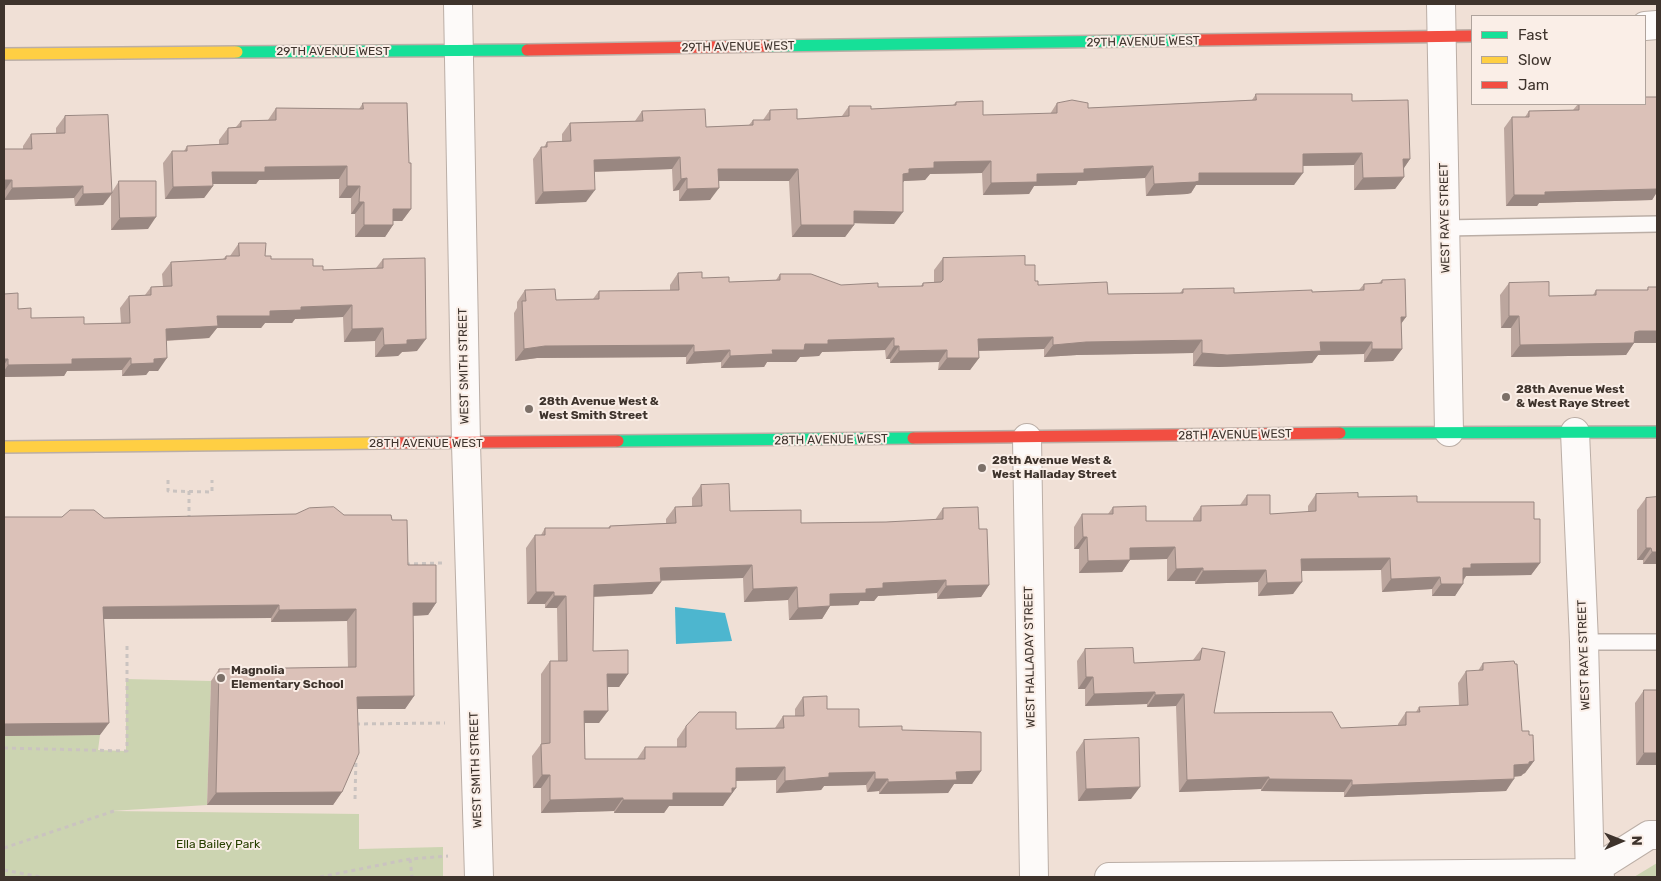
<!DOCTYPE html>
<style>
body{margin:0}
#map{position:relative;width:1661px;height:881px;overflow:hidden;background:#f0e0d6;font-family:Rubik,sans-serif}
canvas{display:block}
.frame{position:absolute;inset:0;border:5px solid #3e332c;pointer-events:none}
.legend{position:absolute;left:1471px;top:15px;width:175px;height:90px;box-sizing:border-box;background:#faeee7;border:1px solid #afa39c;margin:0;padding:6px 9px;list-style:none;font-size:15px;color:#3e332c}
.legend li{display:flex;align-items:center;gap:10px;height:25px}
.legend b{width:25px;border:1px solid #afa39c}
.north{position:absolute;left:1596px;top:816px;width:50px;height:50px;-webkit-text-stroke:4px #faeee7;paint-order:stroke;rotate:89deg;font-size:14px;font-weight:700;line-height:20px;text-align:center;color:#3e332c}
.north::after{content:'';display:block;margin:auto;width:18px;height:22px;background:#3e332c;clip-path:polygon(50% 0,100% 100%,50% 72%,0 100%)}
</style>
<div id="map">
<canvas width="1661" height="881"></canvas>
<div class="frame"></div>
<ul class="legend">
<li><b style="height:6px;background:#16e098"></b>Fast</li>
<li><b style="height:6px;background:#ffcf43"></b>Slow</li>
<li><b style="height:6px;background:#f24e42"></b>Jam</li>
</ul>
<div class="north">N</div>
</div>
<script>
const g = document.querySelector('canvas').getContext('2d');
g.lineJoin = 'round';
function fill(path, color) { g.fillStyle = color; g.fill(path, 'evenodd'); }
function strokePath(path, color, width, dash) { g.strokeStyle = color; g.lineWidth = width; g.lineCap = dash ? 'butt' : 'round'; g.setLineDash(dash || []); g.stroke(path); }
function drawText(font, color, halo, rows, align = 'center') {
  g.font = font + ' Rubik,sans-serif'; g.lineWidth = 4; g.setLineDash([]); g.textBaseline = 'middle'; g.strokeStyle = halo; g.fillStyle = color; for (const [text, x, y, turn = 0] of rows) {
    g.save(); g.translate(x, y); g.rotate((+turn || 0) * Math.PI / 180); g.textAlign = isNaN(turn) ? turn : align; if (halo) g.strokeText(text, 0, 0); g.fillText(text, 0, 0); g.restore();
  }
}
const green = new Path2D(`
 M126,679L211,681L207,805L111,811L359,814V849L443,847V877H4V736L100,735L98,750L126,751Z
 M1657,863V877H1634Z`);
const water = new Path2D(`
 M675,607L725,613L732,641L676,644Z`);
const path = new Path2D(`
 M168,480V491L212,492V480
 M189,491V521
 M406,564L442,563
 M356,724L445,723
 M4,748L127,751V645
 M355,799L356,758
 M4,848L114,811
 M410,859L412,877
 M4,870L41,877
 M320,877L410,859L448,856`);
const lane = new Path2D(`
 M1445,228L1657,224
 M1584,642H1657`);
const street = new Path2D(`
 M458,4L466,444L479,877
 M1441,4L1449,432
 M1645,26L1657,25
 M1575,432L1584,642L1590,877
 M1027,438L1034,877
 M1589,873L1649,835H1657
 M1109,877L1589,873L1600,877`);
const fast = new Path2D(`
 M768,46L1200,40
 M237,52L527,50
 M1340,433L1657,432
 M618,441L913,438`);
const slow = new Path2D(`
 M4,54L237,52
 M4,447L379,443`);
const jam = new Path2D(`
 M1200,40L1472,36
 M527,50L768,46
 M913,438L1340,433
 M379,443L618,441`);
const wall = new Path2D(`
 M1256,94L1352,101L1410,159L1403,169L1404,177L1395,189L1354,190V165L1303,166L1294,185H1196L1191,193L1187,194L1146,196L1145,178L1078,181L1076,185L1034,186L1029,194L983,195L982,173L930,174L925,180L904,181L903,182L894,224L854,223V225L845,237H792L789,181H719L710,200L679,201V190L673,191L672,169L594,172L586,202L535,204L533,159L541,147H544L547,142H562V134L570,123L635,121L642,111L706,127L749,125L753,120H763L770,110L797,119L842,116L849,106L871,109L953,105L956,102L983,115L1050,114L1057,103L1088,108L1252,100Z
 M363,103L409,163L411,209L402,221H393V225L385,237H355V214H351V198H339V179L259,180L256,184H213V186L204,198L165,199L163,163L172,151H184L187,146L219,144V140L228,128L236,127L241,121L268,120L276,108L359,109Z
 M1578,104H1645L1657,192L1652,200L1539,203L1537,206H1506L1504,128L1512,117H1525L1529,111L1573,110Z
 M65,116L112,192L119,181L148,229L111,230V195L103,205L75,206L74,198L4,200V149H23V146L31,134L56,133V128Z
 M239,243L271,259L313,266L323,270L376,268L383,259L417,351L402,352L398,356L375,357V341L344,342L343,317L295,319L292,323H265L261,328H217L209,338L166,341L158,371H149L146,375L122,376V370L67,371L64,376L4,377V294L18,309L31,318L84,324L121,323L120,308L129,296L145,295L151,287L163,286L162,274L171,262L223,259L226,256H230Z
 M943,258L1025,265L1038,285L1108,294L1180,293L1183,289L1234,293L1312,292L1359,290L1364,284L1379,283L1382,280L1406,317L1401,324L1402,349L1393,361L1364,362V354L1318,355L1312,363L1219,367L1193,366V353L1077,355L1044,357V349L979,351V358L970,370H938L939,362L890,363V359H886L885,350L822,352L819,356L800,357L796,362H767L764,367L721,368V362L686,364V357L537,358L515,361L514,313L517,308V302L525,290L556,300L593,299L599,291H670V285L678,273L702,278L729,282L776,280L780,274L841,285L878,287L921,286L923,283L934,282V270Z
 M1509,283L1549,296L1593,295L1596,290H1647L1648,287H1657V343H1634L1626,355L1511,357V328H1501L1500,295Z
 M701,485L730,511L801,523L886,522L935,520L943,508L979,529L989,585L981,597L937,599V593L878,596L874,601H860L858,605L830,606L822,619L789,620L788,600L744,602L743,578L661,580L652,594L593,597V651L628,674L619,687H608L599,723H585V759H637L645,747H677V739L686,726L736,729L775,728L783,716H795V709L803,697L827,709L859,727L902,730L981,771L972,784H954L948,793L879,794V791L867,792L866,785L824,786L821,790L776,793V780L736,781V788L723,806H669L664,813H614V811L541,813V788H533L532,756L541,744V674L550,661H558L557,608H545V604H527L526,548L535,535H541L545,528H608L610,526L666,523V519L675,507L692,506V498Z
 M1316,494L1417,502L1534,519L1540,563L1531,575L1466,576L1455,596H1432V589L1382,592L1381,570L1302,571L1293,594L1258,596V582L1195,584V581H1167V559L1130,560L1122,572L1079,573V549H1074V527L1082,514H1108L1113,507L1146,521H1193V518L1201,506L1240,505L1247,495L1270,514L1308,512V506Z
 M1646,498L1657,564H1643V560H1637V510Z
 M344,515L392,520L408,565L436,603L428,615L413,616L414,696L405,709H357L342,792L333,805H207L211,681L219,669L348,668L347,621L271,622V618L104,619L100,735L4,736V517L104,518Z
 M1202,648L1214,713L1341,728L1398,726V724L1406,712H1416L1419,707L1459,706L1458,683L1466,671H1478L1483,663L1522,731L1529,735L1534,761L1525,773L1523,774L1521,776L1514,777L1506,791L1344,797V792L1261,791V789L1179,792L1176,706L1147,707V704L1085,706V689H1078L1077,661L1085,649L1134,663L1193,660Z
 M1644,690H1657V768H1656V765H1636L1635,703Z
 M1084,740L1131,799L1078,801L1076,752Z`);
const shadedWall = new Path2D(`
 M1362,153L1354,165L1294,166L1303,154Z
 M680,157L672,169L585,172L594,160Z
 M1403,159H1410L1402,171Z
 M991,161L982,173L930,174L925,180L904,181L901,185L903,174L909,169L934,162Z
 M347,166L339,179L259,180L256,184H204L212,172L265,167Z
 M1153,166L1145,178L1078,181L1076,185L1034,186L1029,194L983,195L991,183L1037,174L1084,169Z
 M718,169H798L789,181H710Z
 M1199,173H1303L1294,185H1196L1191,193L1187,194L1146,196L1154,184Z
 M1404,177L1395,189L1354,190L1363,178Z
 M687,178L679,190L673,191L681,179Z
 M4,180H12L4,192Z
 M83,186L74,198L4,200L12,188Z
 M213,186L204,198L165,199L173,187Z
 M347,186H360L351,198H339Z
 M719,188L710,200L679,201L687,189Z
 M1657,189V192L1652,200L1539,203L1537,206H1506L1514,195L1545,192Z
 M595,190L586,202L535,204L543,192Z
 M112,193L103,205L75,206L83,194Z
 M359,202H364L355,214H351Z
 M393,209H411L402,221H385Z
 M854,211L903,212L894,224L845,223Z
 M156,217L148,229L111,230L120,218Z
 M364,225H393L385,237H355Z
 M801,225H854L845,237H792Z
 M352,305L343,317L295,319L292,323H265L261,328H217L209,338L157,341L166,329L217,316L270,311L301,307Z
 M1509,316H1519L1511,328H1501Z
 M1401,317H1406L1397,329Z
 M383,328L375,341L344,342L352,329Z
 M1639,331H1657V343H1634L1626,355L1511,357L1520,345Z
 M1053,337L1044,349L970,351L978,339Z
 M894,338L885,350L822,352L819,356L800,357L796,362H767L764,367L721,368L730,356L772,350L828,340Z
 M426,339L417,351L402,352L398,356L375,357L384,345L407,340Z
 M1202,340L1193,353L1077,355L1044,357L1053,345L1086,342Z
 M1320,342H1372L1364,354L1318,355L1312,363L1219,367L1193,366L1202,353Z
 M694,345L686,357L537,358L515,361L524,349L545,346Z
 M894,346H899L890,359H886Z
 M1372,349H1402L1393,361L1364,362Z
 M730,350L721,362L686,364L694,352Z
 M947,350L939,362L890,363L899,351Z
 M131,358L122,370L67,371L64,376L4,377V371L8,365L72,359Z
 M167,358L158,371H149L146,375L122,376L131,364L154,359Z
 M947,358H979L970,370H938Z
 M4,359H8L4,365Z
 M1083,537H1087L1079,549H1074Z
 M1175,547L1167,559L1121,560L1130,548Z
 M1646,548H1651L1643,560H1637Z
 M1652,552H1657V564H1643Z
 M1390,558L1381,570L1292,571L1301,559Z
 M1130,560L1122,572L1079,573L1088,561Z
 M1540,563L1531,575L1466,576L1463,580V568L1471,564Z
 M752,565L743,578L651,581L660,568Z
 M1203,568L1195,581H1167L1176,569Z
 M1266,570L1258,582L1195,584L1203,571Z
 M1440,577L1432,589L1382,592L1391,579Z
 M946,580L937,593L878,596L874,601H860L858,605L821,606L830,594L866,589L883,583Z
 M661,582L652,594L585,597L594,585Z
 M1302,582L1293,594L1258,596L1267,583Z
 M1441,584H1463L1455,596H1432Z
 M989,585L981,597L937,599L946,586Z
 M797,587L788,600L744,602L753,589Z
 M536,592H554L545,604H527Z
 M554,596H566L557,608H545Z
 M413,603H436L428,615L405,616Z
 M279,605L271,618L95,619L103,607Z
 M830,606L822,619L789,620L798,608Z
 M356,609L347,621L271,622L279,610Z
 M607,674H628L619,687H599Z
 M1086,677H1093L1085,689H1078Z
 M1155,692L1147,704L1085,706L1094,694Z
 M1184,694L1176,706L1147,707L1155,695Z
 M414,696L405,709H348L357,697Z
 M584,711H608L599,723H576Z
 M109,723L100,735L4,736V724Z
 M1644,753H1657V763L1656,765H1636Z
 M1534,761L1525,773L1523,774L1521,776L1505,777L1514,765Z
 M785,767L776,780L728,781L736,768Z
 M981,771L972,784H954L948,793L879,794L888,782L956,772Z
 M875,772L866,785L824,786L821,790L776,793L785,781L829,773Z
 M542,775H550L541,788H533Z
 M1269,777L1261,789L1179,792L1187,780Z
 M875,779H888L879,791L867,792Z
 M1269,779L1352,780L1344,792L1261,791Z
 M1514,779L1506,791L1344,797L1352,785Z
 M1140,787L1131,799L1078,801L1086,789Z
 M736,788L723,806H669L664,813H614L623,800L673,793Z
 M342,792L333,805H207L216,793Z
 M623,798L614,811L541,813L550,800Z`);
const building = new Path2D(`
 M1256,94H1352V101L1408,100L1410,159H1403L1404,177L1363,178L1362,153L1303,154V173H1199V181L1195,182L1154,184L1153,166L1084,169V173L1037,174V182L991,183V161L934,162V168L909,169V173L903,174V212L854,211V225H801L798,169H718L719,188L687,189V178L681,179L680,157L594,160L595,190L543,192L541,147H547V142L571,141L570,123L643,121L642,111L705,109L706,127L753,125V120H770V110L797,109V119L849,116V106H871V109L956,105V102L983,101V115L1057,113V103L1072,100L1088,103V108L1256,100Z
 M1645,97H1657V189L1545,192V195H1514L1512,117H1529V111L1579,110V104H1645Z
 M363,103H407L409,163H411V209H393V225H364V202H359L360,186H347V166L265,167V172H212L213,186L173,187L172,151H187V146L228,144V128L241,127V121L276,120V108L363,109Z
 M108,115L112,193L83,194V186L12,188V180H4V149H32L31,134L65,133V116Z
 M119,181H156V217L120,218Z
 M239,243H266L265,256H271V259H313V266H323V270L383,268V259L425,258L426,339L407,340V344L384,345L383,328L352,329V305L301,307V310L270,311V316H217L218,326L166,329L167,358L154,359V363L131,364V358L72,359V364L8,365V359H4V294L18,293V309L31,308V318L84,317V324L130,323L129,296L151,295V287L172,286L171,262L226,259V256H239Z
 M1025,256V265H1035V281H1038V285L1107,282L1108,294L1183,293V289L1234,288V293L1312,290V292L1364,290V284L1382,283V280L1405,279L1406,317H1401L1402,349H1372V342H1320L1321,351L1227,355L1202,353V340L1086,342L1053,345V337L978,339L979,358H947V350L899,351V346H894V338L828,340V344H805L804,350H772L773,354L730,356V350L694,352V345L545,346L524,349L522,301H526L525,290L555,289L556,300L599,299V291L679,290L678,273L702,272V278L729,277V282L780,280V274H811L841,285L878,283V287L923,286V283L941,282L943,280V258Z
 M1549,282V296L1596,295V290H1648V287H1657V331H1639L1635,332L1634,343L1520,345L1519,316H1509V283Z
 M729,484L730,511L801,510V523L886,522L943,519V508L978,507L979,529H987L989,585L946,586V580L883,583V588L866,589V593L830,594V606L798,608L797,587L753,589L752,565L660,568L661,582L594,585L593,651L628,650V674H607L608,711H584L585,759H645V747H686V726L699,712H736V729L784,728L783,716H804L803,697L827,696V709H859V727L902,726V730L981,732V771L956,772L957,780L888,782V779H875V772L829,773V777L785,781V767L736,768V788H732V793H673V800H623V798L550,800V775H542L541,744L550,743V661H567L566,596H554V592H536L535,535H545V528H610V526L676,523L675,507L702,506L701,485Z
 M1358,493V497L1417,496V502H1534V519H1540V563L1471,564V568H1463V584H1441L1440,577L1391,579L1390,558L1301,559L1302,582L1267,583L1266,570L1203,571V568L1176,569L1175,547L1130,548V560L1088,561L1087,537H1083L1082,514H1113V507L1146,506V521H1201V506L1247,505V495H1270V514L1316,511V494Z
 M1657,497V552H1652L1651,548H1646V498Z
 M334,507L344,515H391L392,520H407L408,565H436V603H413L414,696L357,697L359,753L342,792L216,793L219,669L356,667V609L279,610V605L103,607L109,723L4,724V517H62L70,510H94L104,518L296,514L309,508Z
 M1133,648L1134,663L1200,660L1202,648L1225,652L1214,713L1332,712L1341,728L1406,725V712H1420L1419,707L1468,705L1466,671L1483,670V663L1514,661L1515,664H1517L1522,731H1529V735H1533L1534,761L1529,762V764L1514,765V779L1352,785V780L1269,779V777L1187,780L1184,694L1155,695V692L1094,694L1093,677H1086L1085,649Z
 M1644,690H1657V753H1644Z
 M1139,738L1140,787L1086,789L1084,740Z`);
const markers = [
 [1506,397,5,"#7c7068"],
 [529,409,5,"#7c7068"],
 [982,468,5,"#7c7068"],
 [221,678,5,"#7c7068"]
];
const streetNames = [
 ["29TH AVENUE WEST",1143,42,-1],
 ["29TH AVENUE WEST",738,47,-1],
 ["29TH AVENUE WEST",333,52],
 ["WEST RAYE STREET",1445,218,-91],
 ["WEST SMITH STREET",464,366,-91],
 ["28TH AVENUE WEST",1235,435,-1],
 ["28TH AVENUE WEST",831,440,-1],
 ["28TH AVENUE WEST",426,444],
 ["WEST RAYE STREET",1584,655,-92],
 ["WEST HALLADAY STREET",1030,657,-91],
 ["WEST SMITH STREET",476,770,-92]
];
const poiNames = [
 ["28th Avenue West",1516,390],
 ["& West Raye Street",1516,404],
 ["28th Avenue West &",539,402],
 ["West Smith Street",539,416],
 ["28th Avenue West &",992,461],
 ["West Halladay Street",992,475],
 ["Magnolia",231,671],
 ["Elementary School",231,685]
];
const parkNames = [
 ["Ella Bailey Park",218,845]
];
fill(green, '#ccd4b1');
fill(water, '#4db6cf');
strokePath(lane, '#bbaea6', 18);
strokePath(street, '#bbaea6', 30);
strokePath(fast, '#bbaea6', 14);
strokePath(slow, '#bbaea6', 14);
strokePath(jam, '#bbaea6', 14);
strokePath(path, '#cac3c0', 3, [4, 4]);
strokePath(lane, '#fdfaf9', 15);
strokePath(street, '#fdfaf9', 28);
strokePath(fast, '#16e098', 11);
strokePath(slow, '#ffcf43', 11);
strokePath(jam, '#f24e42', 11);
fill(wall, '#bca69e');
fill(shadedWall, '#998781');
fill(building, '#dbc1b8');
strokePath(building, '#998781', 1);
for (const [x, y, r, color] of markers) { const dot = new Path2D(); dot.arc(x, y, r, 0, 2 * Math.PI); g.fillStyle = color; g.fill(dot); strokePath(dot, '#faeee7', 2); }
drawText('12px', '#3e332c', '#faeee7', streetNames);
drawText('bold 12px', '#3e332c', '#faeee7', poiNames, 'left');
drawText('12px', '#273f00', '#faeee7', parkNames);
</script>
